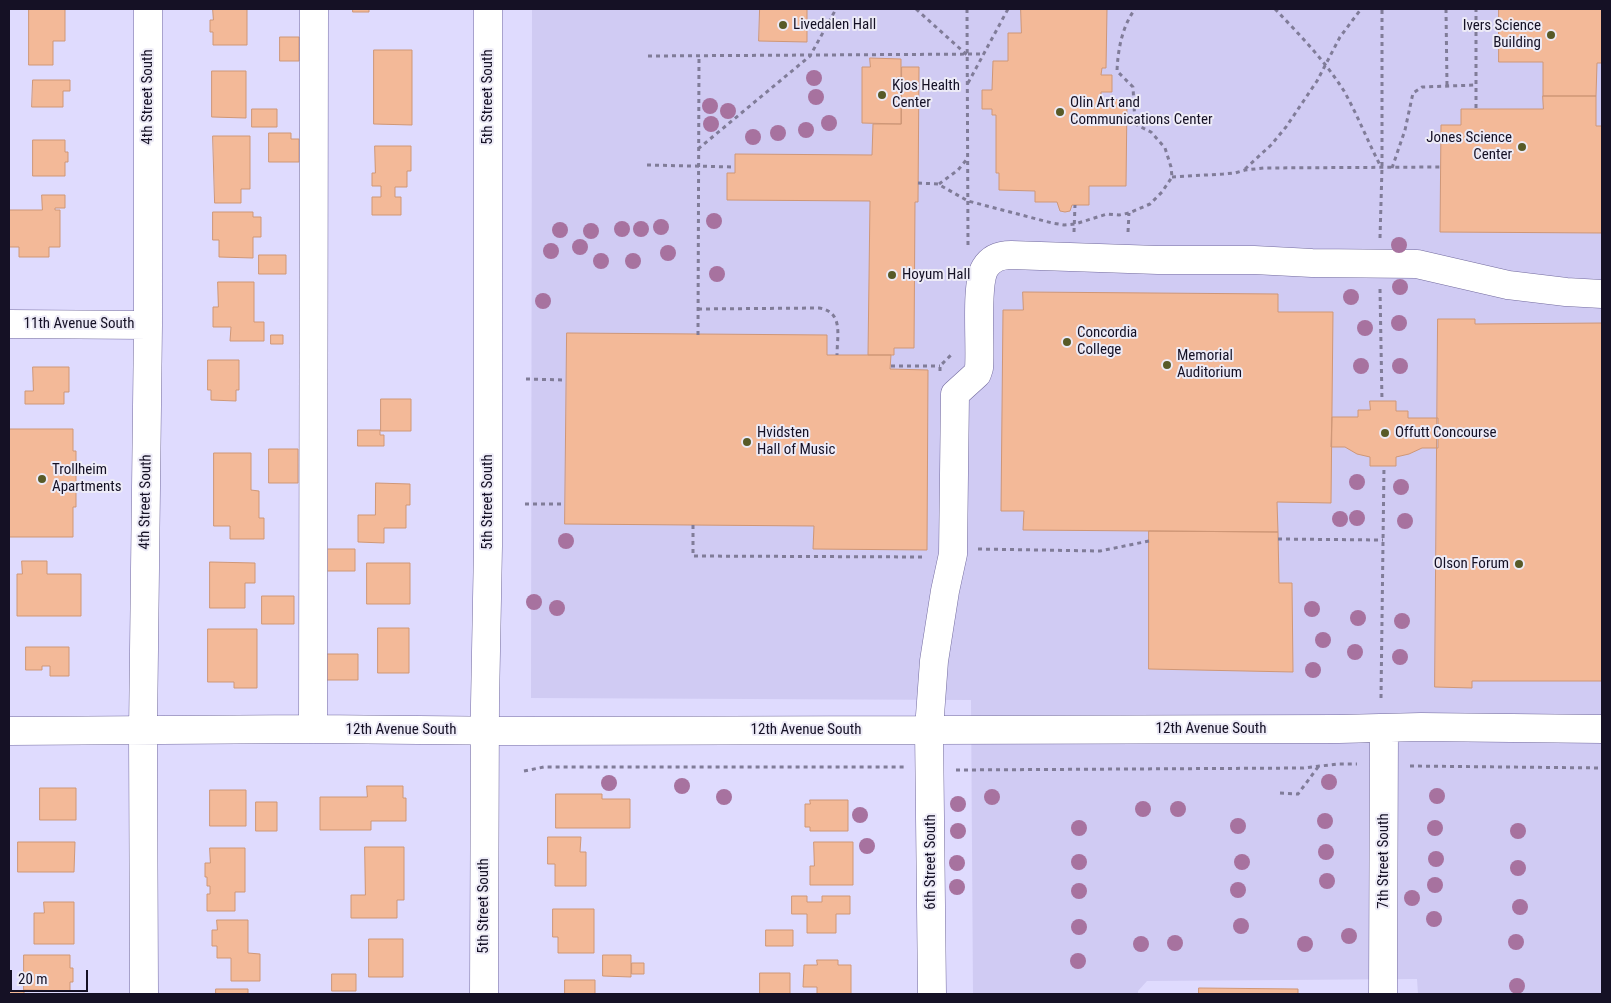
<!DOCTYPE html>
<style>
body{margin:0}
#map{position:relative;width:1611px;height:1003px;overflow:hidden;background:#dfdbfe;font-family:"Roboto Condensed",sans-serif}
canvas{display:block}
.frame{position:absolute;inset:0;border:10px solid #151125;pointer-events:none}
.scale{position:absolute;left:10px;top:970px;width:78px;height:22px;box-sizing:border-box;border:2px solid #151125;border-top:0;padding-left:6px;font-size:15px;line-height:18px;white-space:nowrap;color:#151125;-webkit-text-stroke:4px #edebf7;paint-order:stroke}
</style>
<div id="map">
<canvas width="1611" height="1003"></canvas>
<div class="frame"></div>
<div class="scale">20 m</div>
</div>
<script>
const g = document.querySelector('canvas').getContext('2d');
g.lineJoin = 'round';
function fill(path, color) { g.fillStyle = color; g.fill(path, 'evenodd'); }
function strokePath(path, color, width, dash) { g.strokeStyle = color; g.lineWidth = width; g.lineCap = dash ? 'butt' : 'round'; g.setLineDash(dash || []); g.stroke(path); }
function drawText(font, color, halo, rows, align = 'center') {
  g.font = font + ' "Roboto Condensed",sans-serif'; g.lineWidth = 4; g.setLineDash([]); g.textBaseline = 'middle'; g.strokeStyle = halo; g.fillStyle = color; for (const [text, x, y, turn = 0] of rows) {
    g.save(); g.translate(x, y); g.rotate((+turn || 0) * Math.PI / 180); g.textAlign = isNaN(turn) ? turn : align; if (halo) g.strokeText(text, 0, 0); g.fillText(text, 0, 0); g.restore();
  }
}
const built = new Path2D(`
 M532,9H1602V994H1418L1417,979L1147,981L1138,991V994H973L971,700L531,698Z`);
const building = new Path2D(`
 M29,9H65V41H53V65H29Z
 M213,9H247V45H213V32H210V20H213Z
 M353,9H369V12H353Z
 M760,9H807V42L759,41Z
 M1021,9H1107L1106,68H1102L1101,75H1112V92H1101V99L1127,100L1126,186H1089V205H1072L1070,211L1065,212L1060,211L1057,202H1035V191L999,190V173H996V115H992V109H982V90H992L993,61H1008V33H1021Z
 M1499,9H1602V63H1597L1596,96H1543V62H1499Z
 M280,37H299V61H280Z
 M374,50H412V125L374,124Z
 M870,58L901,59V124L862,123V67H870Z
 M902,67H919L918,202H915L914,348H894V355H868L870,201L727,200V173H735V154L872,155L873,124H901Z
 M212,71H246V118L212,117Z
 M33,80H70V91H63V107H32Z
 M1543,96H1596V126H1602V233L1440,232L1441,125H1461V109H1543Z
 M252,109H277V127H252Z
 M269,133H291V139H299V162H269Z
 M213,136H250V189H241V203H215Z
 M33,140H65V152H68V162H65V176H33Z
 M375,146H411V171H407V187H395V197H401V215H372V197H381V186H372V173H375Z
 M42,195H65V208H55V210H60V247H49V257H19V247H9V210H42Z
 M213,212H253V217H261V237H253V258L219,257V240H213Z
 M259,255H286V274H259Z
 M218,282H254V322H264V341H230L231,327H213V307H218Z
 M1023,292L1278,294V312H1333L1331,503L1277,502L1278,532L1023,530L1024,511H1001L1003,310H1023Z
 M1438,319H1475V324L1602,323V681H1472V688L1435,687Z
 M567,333L827,335V355H891L890,369L928,370L927,550L813,549L814,526L565,524Z
 M271,335H283V344H271Z
 M208,360H239V390H236V401L211,400V390H208Z
 M33,367H69V392H64V404H25V391H33Z
 M381,399H411V431H381Z
 M1370,401H1396V411H1408V418H1438V448H1422L1409,454L1396,457V466H1370V457L1357,454L1345,447H1331L1332,417H1358V410H1370Z
 M9,429H73V451H76V507H73V537H9Z
 M358,430H380V435H384V446H358Z
 M269,449H298V483H269Z
 M214,453H251V490L259,491V518H264V539H230V526H214Z
 M376,483L410,484V505H406V528H384V543L358,542V515H375Z
 M1149,531L1278,532L1279,583H1292L1293,672L1149,669Z
 M326,549H355V571H326Z
 M22,561H47V574H81V616H17V574H22Z
 M210,562L255,563V583H245V608H210Z
 M367,563H410V604H367Z
 M262,596H294V624H262Z
 M378,628H409V673H378Z
 M208,629H257V688H234V682H208Z
 M26,647H69V676H50V666H42V670H26Z
 M325,654H358V680H325Z
 M367,786H403V798H406V821H371V830H320V797H367Z
 M40,788H76V820H40Z
 M210,790H246V826H210Z
 M556,794H602V799H630V828H556Z
 M810,800H848V831H810V827H805V804H810Z
 M256,802H277V831H256Z
 M548,837H581L580,852H586V886H555V864H548Z
 M18,842H75L74,872H18Z
 M814,842H853V885H810V866H814Z
 M365,847H404V900H397V918H351V895H365Z
 M210,848H245V892H235V911H207V894H210V886H207V877H205V863H210Z
 M792,896H807V902H822V896H850V914H836V933H807V914H792Z
 M44,902H74V944H34V913H44Z
 M553,909H594V953H558V937H553Z
 M217,920H248V953L260,954V981H231V958H217V946H212V930H217Z
 M766,930H793V946H766Z
 M369,939H403V977H369Z
 M24,955H70V968H73V982H70V991L24,990Z
 M603,955H631V977L603,976Z
 M817,960H838V965H851V994H817V987H803L804,965H817Z
 M632,963H644V974H632Z
 M760,973H790V994H760Z
 M332,974H356V991H332Z
 M565,980H595V994H565Z
 M1199,988L1298,989V994H1199Z
 M216,989H248V994H216Z
 M9,991H24V994H9Z`);
const path = new Path2D(`
 M916,9L967,55
 M967,9L968,246
 M1275,9C1298,33 1326,62 1344,91C1358,116 1368,142 1381,167
 M1446,9L1447,86
 M648,56L983,54
 M968,83L1008,9
 M1476,108V9
 M698,149L810,56L836,9
 M647,165L735,167
 M1392,168L1405,130L1413,93L1422,87L1476,85
 M1245,169L1271,145L1286,127L1317,81L1340,37L1361,9
 M1172,177L1223,174L1235,173L1245,170L1264,168L1441,167
 M918,183L938,184L968,201L1052,223L1064,225L1075,224L1107,214L1119,215L1129,213L1150,204L1162,192L1172,177L1171,167L1165,148L1151,132L1135,124L1133,87L1117,71C1118,49 1122,27 1135,9
 M939,184L958,170L967,159
 M1074,232L1075,205
 M1128,232L1129,213
 M1380,238L1382,168V9
 M1380,289L1382,401
 M698,309L819,308C844,312 837,336 837,355
 M698,335L699,55
 M891,366H940
 M940,371V366L952,354
 M526,379L566,380
 M525,504H565
 M693,525V556L925,557
 M1278,539L1383,540
 M978,549L1100,551L1149,541
 M1381,698L1384,466
 M1410,766L1602,768
 M956,770L1303,768L1338,764H1357
 M524,771L544,767H904
 M1280,793L1298,794L1318,767`);
const minor = new Path2D(`
 M9,324L148,325
 M313,729L314,9
 M9,731L313,729L524,731L1339,729L1421,727L1602,729
 M144,994L143,731L148,325V9
 M484,994L485,704L488,546V9
 M932,994L929,729L934,661L945,591L953,554L955,394L977,374L979,368C981,346 975,285 985,268C991,258 1000,255 1011,255L1158,260H1254L1312,263L1417,264L1508,285L1566,292L1602,294
 M1383,994L1384,728`);
const trees = [
 [814,78],
 [816,97],
 [710,106],
 [728,111],
 [829,123],
 [711,124],
 [806,130],
 [778,133],
 [753,137],
 [714,221],
 [661,227],
 [622,229],
 [641,229],
 [560,230],
 [591,231],
 [1399,245],
 [580,247],
 [551,251],
 [668,253],
 [601,261],
 [633,261],
 [717,274],
 [1400,287],
 [1351,297],
 [543,301],
 [1399,323],
 [1365,328],
 [1361,366],
 [1400,366],
 [1357,482],
 [1401,487],
 [1357,518],
 [1340,519],
 [1405,521],
 [566,541],
 [534,602],
 [557,608],
 [1312,609],
 [1358,618],
 [1402,621],
 [1323,640],
 [1355,652],
 [1400,657],
 [1313,670],
 [1329,782],
 [609,783],
 [682,786],
 [1437,796],
 [724,797],
 [992,797],
 [958,804],
 [1143,809],
 [1178,809],
 [860,815],
 [1325,821],
 [1238,826],
 [1079,828],
 [1435,828],
 [958,831],
 [1518,831],
 [867,846],
 [1326,852],
 [1436,859],
 [1079,862],
 [1242,862],
 [957,863],
 [1518,868],
 [1327,881],
 [1435,885],
 [957,887],
 [1238,890],
 [1079,891],
 [1412,898],
 [1520,907],
 [1434,919],
 [1241,926],
 [1079,927],
 [1349,936],
 [1516,942],
 [1175,943],
 [1141,944],
 [1305,944],
 [1078,961],
 [1517,986]
];
const markers = [
 [783,25,5,"#585a27"],
 [1551,35,5,"#585a27"],
 [882,95,5,"#585a27"],
 [1060,112,5,"#585a27"],
 [1522,147,5,"#585a27"],
 [892,275,5,"#585a27"],
 [1067,342,5,"#585a27"],
 [1167,365,5,"#585a27"],
 [1385,433,5,"#585a27"],
 [747,442,5,"#585a27"],
 [42,479,5,"#585a27"],
 [1519,564,5,"#585a27"]
];
const poiNames = [
 ["Livedalen Hall",793,25],
 ["Ivers Science",1541,26,"right"],
 ["Building",1541,43,"right"],
 ["Kjos Health",892,86],
 ["Center",892,103],
 ["Olin Art and",1070,103],
 ["Communications Center",1070,120],
 ["Jones Science",1512,138,"right"],
 ["Center",1512,155,"right"],
 ["Hoyum Hall",902,275],
 ["Concordia",1077,333],
 ["College",1077,350],
 ["Memorial",1177,356],
 ["Auditorium",1177,373],
 ["Hvidsten",757,433],
 ["Hall of Music",757,450],
 ["Offutt Concourse",1395,433],
 ["Trollheim",52,470],
 ["Apartments",52,487],
 ["Olson Forum",1509,564,"right"]
];
const streetNames = [
 ["4th Street South",148,97,-90],
 ["5th Street South",488,97,-90],
 ["11th Avenue South",79,324],
 ["4th Street South",146,502,-89],
 ["5th Street South",488,502,-90],
 ["12th Avenue South",1211,729],
 ["12th Avenue South",401,730],
 ["12th Avenue South",806,730],
 ["7th Street South",1384,861,-90],
 ["6th Street South",931,862,-90],
 ["5th Street South",484,906,-90]
];
fill(built, '#d0cbf3');
fill(building, '#f3b998');
strokePath(building, '#cf9777', 1);
strokePath(minor, '#726a9e', 29);
strokePath(path, '#807c98', 3, [4, 4]);
strokePath(minor, '#fff', 28);
g.fillStyle = '#a7729f';
for (const [x, y] of trees) { g.beginPath(); g.arc(x, y, 8, 0, 2 * Math.PI); g.fill(); }
for (const [x, y, r, color] of markers) { const dot = new Path2D(); dot.arc(x, y, r, 0, 2 * Math.PI); g.fillStyle = color; g.fill(dot); strokePath(dot, '#edebf7', 2); }
drawText('15px', '#151125', '#edebf7', poiNames, 'left');
drawText('15px', '#151125', '#edebf7', streetNames);
</script>
